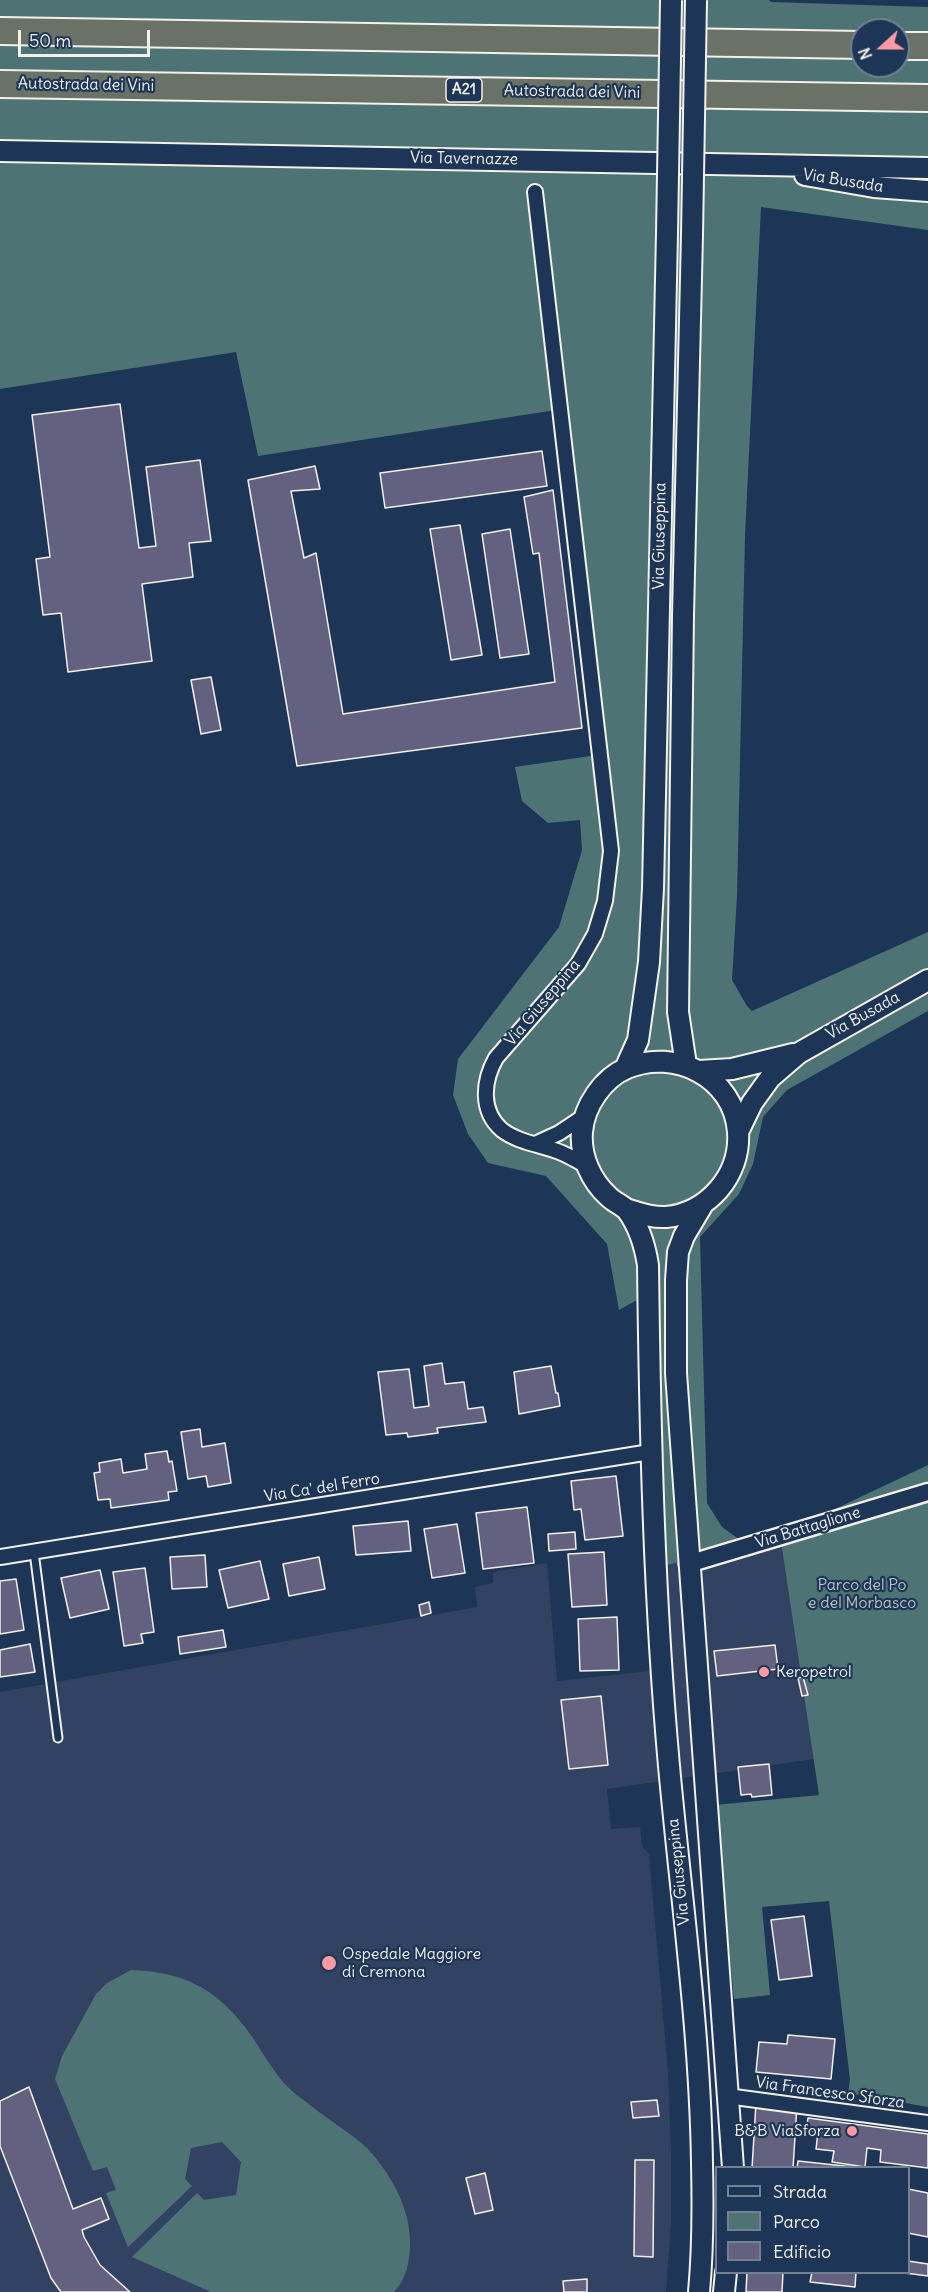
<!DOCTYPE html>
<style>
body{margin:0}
#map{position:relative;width:928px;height:2292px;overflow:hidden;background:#1d3557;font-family:Delius,sans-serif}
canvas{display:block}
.legend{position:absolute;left:715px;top:2166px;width:195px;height:108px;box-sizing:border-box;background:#1d3557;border:2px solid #738091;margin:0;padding:8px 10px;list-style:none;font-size:18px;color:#f4f1e8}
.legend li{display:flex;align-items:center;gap:12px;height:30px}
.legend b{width:30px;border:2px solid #738091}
.north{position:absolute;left:850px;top:18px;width:60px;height:60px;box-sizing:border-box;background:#1d3557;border:2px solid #738091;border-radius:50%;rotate:249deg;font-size:16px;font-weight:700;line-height:24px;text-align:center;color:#f4f1e8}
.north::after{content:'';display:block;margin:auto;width:21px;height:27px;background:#ff9aa2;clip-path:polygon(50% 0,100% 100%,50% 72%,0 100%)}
.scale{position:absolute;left:18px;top:30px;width:132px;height:27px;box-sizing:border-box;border:3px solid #f4f1e8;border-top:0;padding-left:8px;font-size:18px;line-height:21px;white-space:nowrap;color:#f4f1e8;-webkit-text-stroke:4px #1d3557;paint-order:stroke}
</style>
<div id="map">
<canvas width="928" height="2292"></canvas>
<ul class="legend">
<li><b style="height:8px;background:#1d3557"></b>Strada</li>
<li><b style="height:16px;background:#4d7375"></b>Parco</li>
<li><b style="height:16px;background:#636080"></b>Edificio</li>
</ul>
<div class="north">N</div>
<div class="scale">50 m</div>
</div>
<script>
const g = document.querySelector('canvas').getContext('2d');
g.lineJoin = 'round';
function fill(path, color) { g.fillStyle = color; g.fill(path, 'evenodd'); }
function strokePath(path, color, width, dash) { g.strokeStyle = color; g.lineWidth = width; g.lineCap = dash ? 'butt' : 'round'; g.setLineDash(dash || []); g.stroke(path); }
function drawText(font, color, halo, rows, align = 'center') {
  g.font = font + ' Delius,sans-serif'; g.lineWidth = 4.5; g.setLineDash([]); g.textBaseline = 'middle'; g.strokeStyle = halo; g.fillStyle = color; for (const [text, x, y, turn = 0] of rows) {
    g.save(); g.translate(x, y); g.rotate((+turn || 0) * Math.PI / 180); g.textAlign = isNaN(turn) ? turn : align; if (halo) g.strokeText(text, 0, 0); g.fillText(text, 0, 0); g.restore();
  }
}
const built = new Path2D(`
 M780,1535L814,1759L607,1789L611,1829L640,1827L642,1846L649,1854L668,2072L671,2150V2222L666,2292H0V1692L477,1607L475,1587L493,1583V1572L547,1563L557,1681L659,1670L655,1568Z`);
const green = new Path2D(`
 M0,0H769L771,2L928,7V230L761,207L745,535L737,896L732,980L747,1006L752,1011L928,932V1011L787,1090L763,1117L753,1164L739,1194L700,1237L707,1503L722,1527L747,1545L655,1568L648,1294L619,1310L607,1244L546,1176L488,1163L468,1134L453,1095L458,1059L559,927L582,850L580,820L548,823L522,801L515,767L597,755L556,410L258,456L236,352L0,389ZM862,30H898V66H862Z
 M928,1465V2107L848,2093L850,2080L829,1901L762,1907L770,1995L734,1999L715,1805L819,1795L780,1535Z
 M131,1970C181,1972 213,1986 245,2027C259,2045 269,2066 284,2083C294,2094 308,2103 319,2112C335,2124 353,2135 367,2148C390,2173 410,2207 410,2242C410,2261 407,2278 394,2292H211L132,2257L197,2193L204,2200L236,2195L241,2162L222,2142L191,2148L185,2179L192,2186L128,2247L106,2193L116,2190L107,2167L93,2171L55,2079L62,2056L96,1994L107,1983Z`);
const building = new Path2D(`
 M120,404L139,548L156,546L146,467L200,460L211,541L189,543L193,577L142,584L152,661L68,672L61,613L43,615L36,559L50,557L32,415Z
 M542,451L547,486L385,508L380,473Z
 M315,466L320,489L291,491L304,558L316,553L343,714L555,682L539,553L533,554L524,497L553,490L582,728L297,766L248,480Z
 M460,525L482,655L451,660L430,529Z
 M510,529L529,654L500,658L482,534Z
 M211,677L221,730L201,734L191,680Z
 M442,1363L445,1384L464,1382L468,1409L483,1407L486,1422L437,1428L438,1433L408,1437L407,1433L386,1435L378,1372L409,1369L414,1408L429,1406L424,1366Z
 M551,1366L556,1393H558L560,1406L519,1414L514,1372Z
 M200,1429L202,1447L225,1443L231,1483L208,1487L206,1476L188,1479L181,1432Z
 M167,1451L169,1462L172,1461L177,1491L168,1492L169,1500L111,1508L110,1499L98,1500L94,1473L100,1472L99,1463L121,1459L123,1473L147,1469L145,1454Z
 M616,1476L623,1536L585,1540L581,1509L574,1510L571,1481Z
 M527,1507L534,1563L483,1569L476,1513Z
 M408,1521L411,1551L356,1555L353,1526Z
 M457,1524L465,1573L432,1578L424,1529Z
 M575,1532L576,1549L549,1551L548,1534Z
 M604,1552L607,1605L572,1607L568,1554Z
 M205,1555L207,1587L172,1589L170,1557Z
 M319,1557L325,1589L289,1596L283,1564Z
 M260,1561L269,1599L228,1608L219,1570Z
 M145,1568L154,1632L141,1634L143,1643L124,1646L113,1572Z
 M100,1570L109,1609L70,1618L61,1578Z
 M16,1579L24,1630L0,1634V1581Z
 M429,1602L431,1613L421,1616L419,1605Z
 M617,1617L619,1670L580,1671L578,1619Z
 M223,1630L226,1647L180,1654L178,1637Z
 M30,1644L35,1672L0,1677V1650Z
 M775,1645L778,1669L717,1676L714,1651Z
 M803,1677L808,1695L802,1696L798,1678Z
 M601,1696L608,1765L569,1769L561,1700Z
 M769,1764L772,1795L752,1797L751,1794L741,1795L738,1767Z
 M804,1916L812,1976L779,1980L771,1920Z
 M788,2035L835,2039L831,2079L756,2072L759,2042L787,2044Z
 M29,2087L73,2209L101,2198L109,2219L82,2230L84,2237L100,2265L130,2292H61L51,2278L0,2146V2101Z
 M657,2100L659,2116L633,2118L631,2102Z
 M756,2103L797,2105L793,2168H752Z
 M808,2118L928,2134V2168L880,2162L881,2150L867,2148L865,2167L832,2162L834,2151L816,2149L818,2132L806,2131Z
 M635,2160H654L653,2257L634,2256Z
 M798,2161L863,2168H797Z
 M485,2173L493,2210L475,2214L466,2178Z
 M908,2189L928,2193V2237L908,2233Z
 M908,2261L928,2264V2276L905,2273L908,2272Z
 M747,2272H783L782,2292H746Z
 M812,2272H856L855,2287L810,2282Z
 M587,2279V2292H564L563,2281Z`);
const service = new Path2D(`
 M34,1552L58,1738`);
const minor = new Path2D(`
 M535,192L611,851L605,901L595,934L578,964L496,1058C483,1081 480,1111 502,1130C519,1143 543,1145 562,1153C571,1157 579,1162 587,1166
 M535,1144L559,1133L586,1115
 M0,1557L650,1452
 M727,2096L928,2123`);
const tertiary = new Path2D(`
 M688,1564L928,1492`);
const secondary = new Path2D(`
 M0,151L928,168
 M805,175L874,187L928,191
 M686,1065L678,1012L683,615L692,235
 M625,1069L638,1040L649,962L653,888L667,233
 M699,1071L732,1069L793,1054
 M738,1132L752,1103L770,1078L799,1053L928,980
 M703,1204L684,1236L678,1252L676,1280V1373L733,2168
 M626,1209C639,1213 652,1218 666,1217C708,1213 741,1175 738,1132C734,1077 675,1048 627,1068C603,1078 584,1106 582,1132C580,1156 591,1181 609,1197C614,1202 622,1205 627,1210C639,1226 645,1246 648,1265C650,1432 654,1599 669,1766C681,1898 700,2030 702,2163C703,2206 703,2249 699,2292
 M724,2292L726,2272`);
const motorway = new Path2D(`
 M0,31L862,45
 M898,46H928
 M0,84L928,98`);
const secondaryBridge = new Path2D(`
 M667,233L671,0
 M692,235L696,0`);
const markers = [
 [764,1672,6,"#ff9aa2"],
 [329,1963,8,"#ff9aa2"],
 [852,2131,6,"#ff9aa2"]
];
const shields = [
 [464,90,36]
];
const shieldNames = [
 ["A21",464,90]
];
const streetNames = [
 ["Autostrada dei Vini",86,85,1],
 ["Autostrada dei Vini",572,92,1],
 ["Via Tavernazze",464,159,1],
 ["Via Busada",843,181,9],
 ["Via Giuseppina",660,536,-89],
 ["Via Giuseppina",543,1003,-50],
 ["Via Busada",863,1016,-29],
 ["Via Ca' del Ferro",322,1488,-9],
 ["Via Battaglione",808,1528,-17],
 ["Via Giuseppina",679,1872,-96],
 ["Via Francesco Sforza",830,2093,8]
];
const parkNames = [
 ["Parco del Po",862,1585],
 ["e del Morbasco",862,1603]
];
const poiNames = [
 ["Keropetrol",776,1672],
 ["Ospedale Maggiore",342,1954],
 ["di Cremona",342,1972],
 ["B&B ViaSforza",840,2131,"right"]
];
fill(built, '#324263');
fill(green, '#4d7375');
fill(building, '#636080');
strokePath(building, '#f4f1e8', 1.5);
strokePath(service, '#f4f1e8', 11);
strokePath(minor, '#f4f1e8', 18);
strokePath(tertiary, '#f4f1e8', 21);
strokePath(secondary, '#f4f1e8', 24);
strokePath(motorway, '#f4f1e8', 30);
strokePath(service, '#1d3557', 7);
strokePath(minor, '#1d3557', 14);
strokePath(tertiary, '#1d3557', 16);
strokePath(secondary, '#1d3557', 20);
strokePath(motorway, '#6a7166', 26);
strokePath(secondaryBridge, '#f4f1e8', 24, []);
strokePath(secondaryBridge, '#1d3557', 20);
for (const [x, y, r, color] of markers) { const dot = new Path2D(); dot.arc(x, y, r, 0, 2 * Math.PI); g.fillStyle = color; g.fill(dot); strokePath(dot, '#1d3557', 2); }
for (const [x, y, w] of shields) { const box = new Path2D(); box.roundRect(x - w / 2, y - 12, w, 24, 4.5); g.fillStyle = '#1d3557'; g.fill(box); strokePath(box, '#f4f1e8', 1.5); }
drawText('bold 15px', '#f4f1e8', null, shieldNames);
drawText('16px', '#f4f1e8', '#1d3557', streetNames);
drawText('16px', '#bac5c0', '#1d3557', parkNames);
drawText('16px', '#f4f1e8', '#1d3557', poiNames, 'left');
</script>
